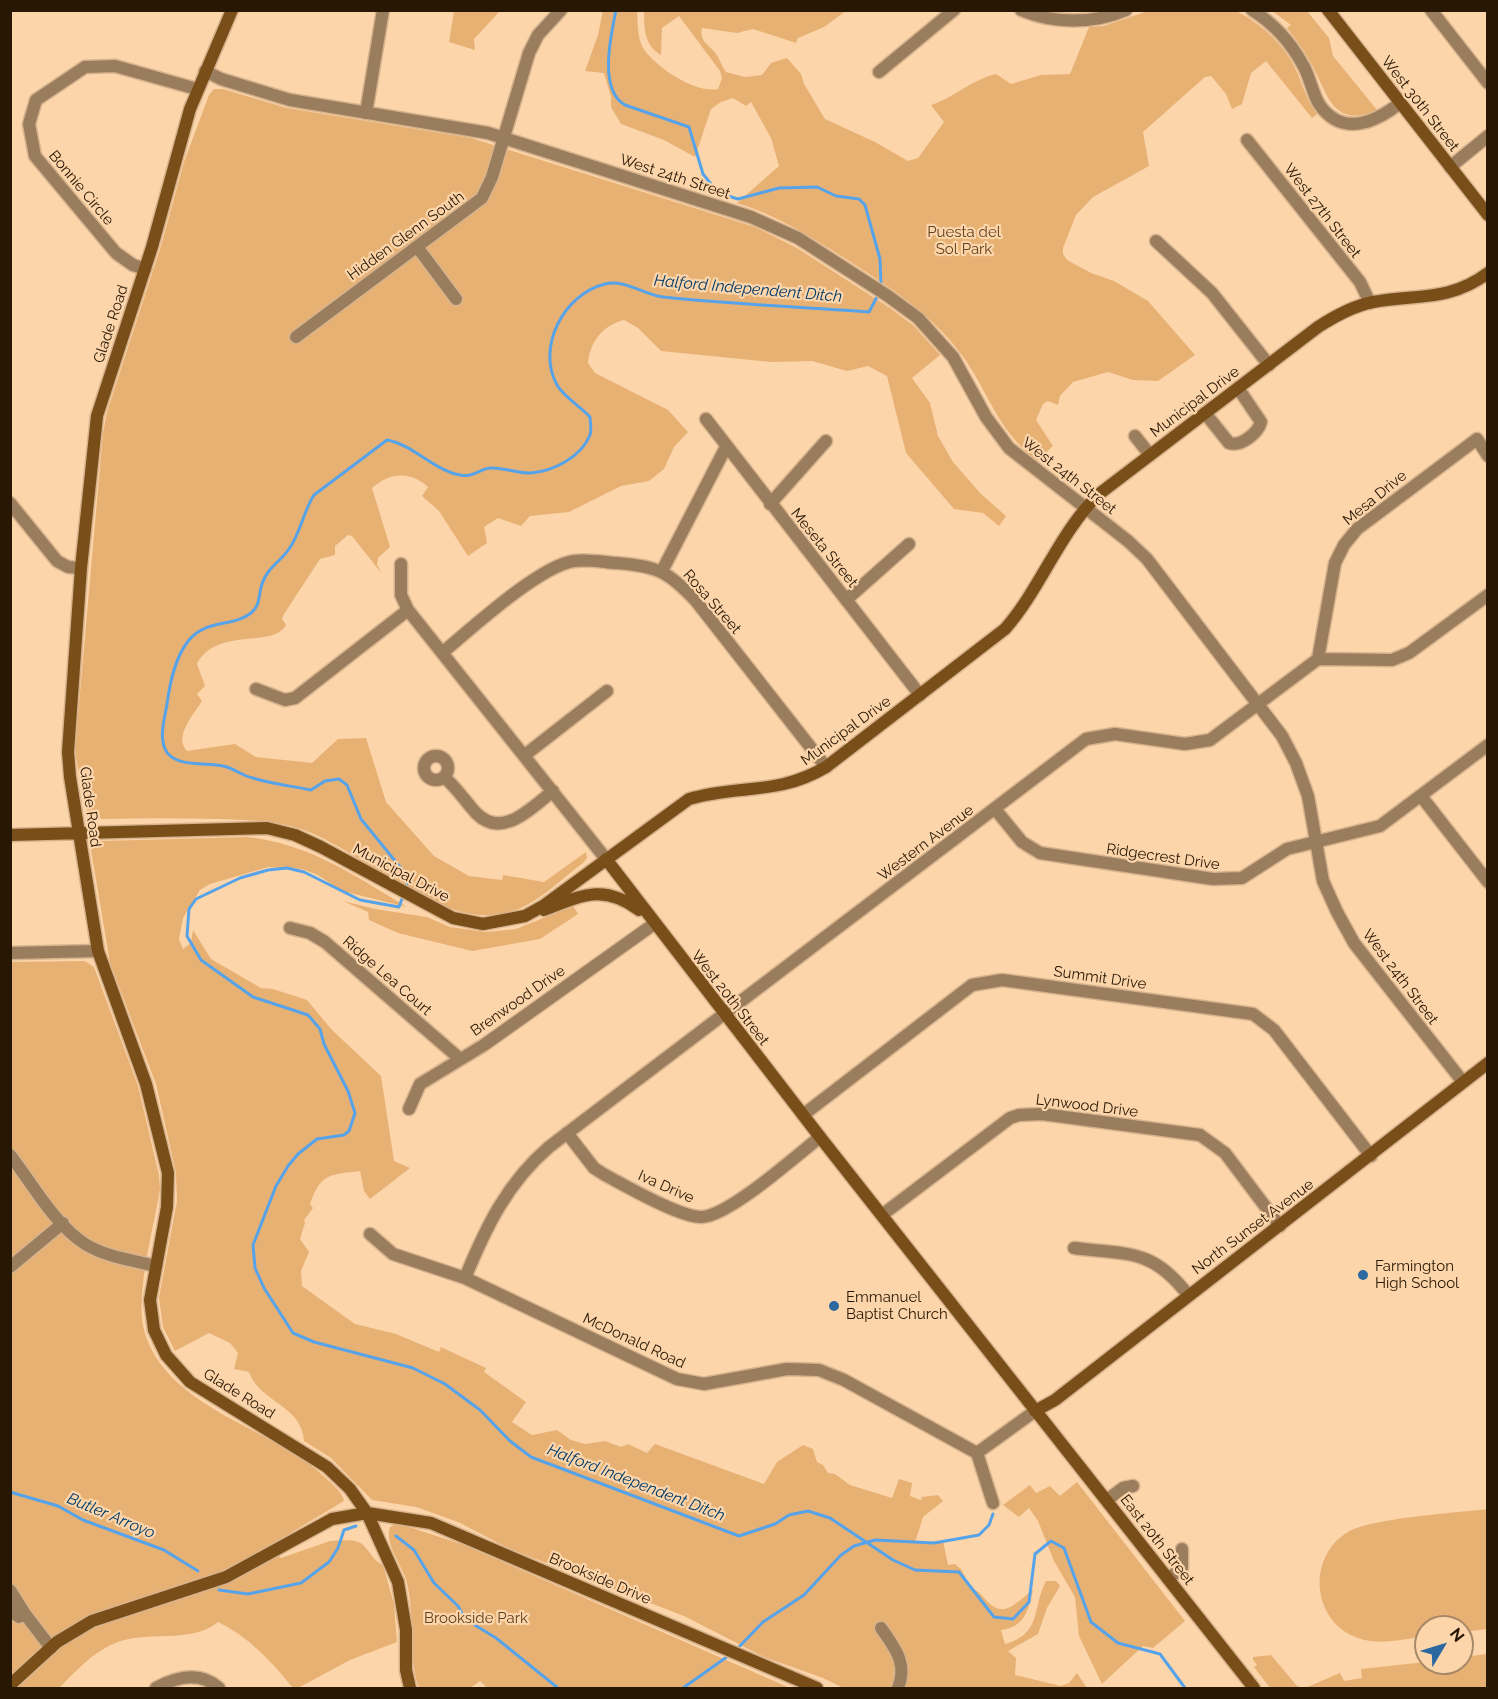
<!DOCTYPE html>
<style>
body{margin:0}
#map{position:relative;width:1498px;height:1699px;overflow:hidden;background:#fcd5ab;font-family:Raleway,sans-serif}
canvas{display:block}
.frame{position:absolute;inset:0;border:12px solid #281703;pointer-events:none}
.north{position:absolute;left:1414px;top:1615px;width:60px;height:60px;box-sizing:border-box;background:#fcd5ab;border:2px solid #a78968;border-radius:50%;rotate:52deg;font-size:16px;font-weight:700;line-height:24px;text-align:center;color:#281703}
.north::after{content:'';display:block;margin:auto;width:21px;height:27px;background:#2c69a0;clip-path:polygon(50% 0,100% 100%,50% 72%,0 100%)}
</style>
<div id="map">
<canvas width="1498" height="1699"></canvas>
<div class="frame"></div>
<div class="north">N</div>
</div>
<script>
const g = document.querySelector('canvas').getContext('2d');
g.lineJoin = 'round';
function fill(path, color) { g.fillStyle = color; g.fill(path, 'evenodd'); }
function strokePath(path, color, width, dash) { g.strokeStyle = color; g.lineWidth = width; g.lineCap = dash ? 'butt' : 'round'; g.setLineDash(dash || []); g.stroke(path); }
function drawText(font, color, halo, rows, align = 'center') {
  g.font = font + ' Raleway,sans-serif'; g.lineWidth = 4.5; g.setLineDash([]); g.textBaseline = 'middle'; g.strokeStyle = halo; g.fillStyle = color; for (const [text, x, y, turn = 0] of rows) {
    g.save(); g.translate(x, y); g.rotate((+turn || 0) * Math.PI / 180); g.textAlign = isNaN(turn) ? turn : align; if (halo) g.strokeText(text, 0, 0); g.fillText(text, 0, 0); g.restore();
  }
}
const green = new Path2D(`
 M603,10L637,11C638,22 637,37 643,48C655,67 696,94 718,89L722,78L720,71L679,16L662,28L661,55C644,45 644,28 644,11H846L824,27L798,38L796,43L753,29L737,33L702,28C699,42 709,44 716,54C720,59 722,67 726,72L745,77L762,75L771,63L787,58L801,74L804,84L825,119L875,142L908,161L918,158L944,122L931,105C955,97 971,80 996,74L1011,84L1041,75L1070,74L1089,27L1104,26L1148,11H1236C1260,23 1283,43 1295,68C1303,84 1306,100 1317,114L1312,118L1266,61L1251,73L1242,104L1232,109L1226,94L1211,76L1205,77L1143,132L1149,166L1093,197L1076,215L1063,248V254L1067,260L1091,273L1114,281L1148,301L1195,355L1158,381L1133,380L1108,372L1073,382L1060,396L1058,405L1048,401L1043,404L1036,420L1053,446L1037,461C994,426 991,395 961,354C930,312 889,287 846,259C811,237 777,215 737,203L779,166L771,138L751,102L746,106L733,98L721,102L711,109L695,157L664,140L621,124L611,107V97L604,73L585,71L598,35Z
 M454,11V10L500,11L474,39L475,50L449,42Z
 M1272,11H1307L1329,38L1333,56L1377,110C1333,129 1328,95 1313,67C1306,53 1297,40 1287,28L1291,25Z
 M214,89H223L287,108L471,138L755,227L797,248L890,308L914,326L940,355L912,378L930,403L938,436L953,462L981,494L1006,516L999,526L983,513L954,509L906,453L887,376L868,366L847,371L812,361L771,362L661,351L638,328L624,320C603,325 590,342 588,363L595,373L668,410L688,432L674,447L664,469L649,481L621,486L569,512L530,516L521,526L498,518L484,527L487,543L468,556L439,511L422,496L428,487C410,470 389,473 372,488L390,547L378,558L377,565L382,574L352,536L348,535L335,546V555L320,559L284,614L282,619L286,625C273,649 217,626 197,664L205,686L197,694L202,701C194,714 173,737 187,751L235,744L256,757L312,763L338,739L366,738L386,802L434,856L469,876L502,880L503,875L544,882L586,852L587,858L583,863C563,878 544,897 521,908C448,941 367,851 301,829C274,820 245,820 216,819C178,818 140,818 102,819L88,812L83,802L75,749L103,433L107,412L161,246L184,162L209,95Z
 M247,837C311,844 353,875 407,907L342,891L318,875L302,869L268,867L210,884L200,890L183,918L179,939L183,949L191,943L193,930L211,959L261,988L273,989L307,1000L331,1029L381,1076L394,1161L410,1168L370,1199L364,1191L360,1171C329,1175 321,1173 310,1204L313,1208L304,1220L305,1223L300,1239L309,1252L301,1271L302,1286L355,1324L396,1334L439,1352L441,1347L486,1368L484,1372L526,1402L512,1422L532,1435L557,1430L571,1440L585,1444L605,1441L621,1447L628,1444L647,1453L655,1444L764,1484L777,1462L803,1445L813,1449L817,1462L823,1465L828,1473L835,1474L850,1485L892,1498L899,1479L912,1483L910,1496L921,1500L922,1497L938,1495L943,1501L923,1517L915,1543L943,1541L948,1565L955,1564L961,1569L971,1588C978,1591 981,1594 986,1600C1004,1620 1015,1603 1033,1590C1028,1611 1025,1627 1001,1630L1005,1644C1042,1634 1032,1608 1046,1581H1056L1060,1586L1047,1608L1038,1634L1008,1651L1016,1658L1015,1675L1061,1686L1069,1683L1077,1673L1087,1688H843L823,1678L764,1657L684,1616L510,1549L458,1522L416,1507L372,1500L331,1458L304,1441C302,1405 259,1402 249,1372L234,1369L238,1353L230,1343L209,1333L175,1351L163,1327L159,1298L177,1201L176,1173L156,1084L110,963L91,850L96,843L101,841Z
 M343,901L375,909L427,917L450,927L486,932L516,929L573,906L578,914L540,939L472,951L398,933L369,920L368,912Z
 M85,961L94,967L138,1086L159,1175L160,1189C154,1227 135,1294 144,1330C166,1410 275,1427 328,1480C334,1486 343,1493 344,1501L227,1571L55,1638L11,1678V962Z
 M1077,1482L1185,1621L1153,1648L1143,1646L1102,1684L1079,1636L1075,1597L1054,1561L1038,1521L1029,1508L1019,1517L1003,1505L1030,1485L1036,1493L1050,1486L1060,1496Z
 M1487,1509V1629L1462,1632V1627H1426V1636C1404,1639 1379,1646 1358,1638C1312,1622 1306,1557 1348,1532C1371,1518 1456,1513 1487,1509Z
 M397,1523L464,1545L790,1688H487L480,1681L470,1688H419C407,1654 416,1615 406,1579C401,1565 384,1541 390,1527Z
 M330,1541C340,1541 355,1538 363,1545C371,1552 372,1560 383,1565L394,1604L397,1642L350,1660L298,1688H293C272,1662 249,1637 218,1622C191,1645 145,1629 113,1644C91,1654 75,1672 59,1688H14L51,1654L83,1631L277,1554L281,1558Z
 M1487,1654V1688H1305L1340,1673L1344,1681L1362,1678L1361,1669L1426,1662L1462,1663V1657Z
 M1271,1655L1297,1686L1303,1688H1270L1254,1667L1257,1665L1253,1660V1657Z`);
const stream = new Path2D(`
 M616,10C611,35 598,90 625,105L689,127L703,174L718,193L738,199L779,188L817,187L836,196L859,199L865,205L880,259L881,286
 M405,890L409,878L361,819L347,785L339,779L325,781L311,790C292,786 272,784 253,778C242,776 234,768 223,766C207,762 173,768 165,749C159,735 165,717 167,704C170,682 175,657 189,640C206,619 234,627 251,613C261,605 258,595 262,584C267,568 281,561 289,549C301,532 303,512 314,495L387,440C414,445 433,470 460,475C473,478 479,469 490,468C504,467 518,474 531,473C554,471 581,457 590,435C592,430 590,422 590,417C581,407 564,397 557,385C536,347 564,294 605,284C625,279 644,295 663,297C731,304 800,307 869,312L878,295
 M403,896L399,907L360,900L304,872L287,868L268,870L240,878L196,899L189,909L187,936L201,960L253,997L308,1015L320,1029L324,1044L348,1091L355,1113L349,1131L344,1135L317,1139L298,1154L288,1166L276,1186L253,1245L255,1268L264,1288L293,1333L314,1342L413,1368L445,1384L480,1410L510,1441L531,1457L739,1536L775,1524L789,1515L808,1511L830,1518L893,1560L915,1570L959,1572L994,1617L1013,1619L1029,1602L1035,1554L1051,1541L1064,1548L1091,1622L1118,1643L1160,1654L1185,1688
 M10,1492L58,1506L83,1520L164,1550L198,1571
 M396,1536L414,1550L434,1583L458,1606L465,1619L496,1638L558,1688
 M219,1590L248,1594L301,1583L329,1562L338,1548L344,1530L356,1526
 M736,1650L763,1622L804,1595L841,1555L854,1546L875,1540L934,1543L979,1535L989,1525L993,1514
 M683,1688L731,1654`);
const street = new Path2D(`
 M1021,10C1054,24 1094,24 1126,10
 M1252,10C1273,23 1291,43 1303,65C1310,77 1312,92 1319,104C1342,138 1376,122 1400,103
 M1431,10L1488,83
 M205,71L221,79L290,100L488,133L751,217L798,238L888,296L918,318L953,357L986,417L1009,448L1128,541L1147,559L1282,736L1296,763L1308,796L1323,881L1337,912L1354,943L1463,1082
 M879,72L954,10
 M366,113L383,10
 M1247,140L1360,282L1370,303
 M1450,167L1488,136
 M1156,241L1212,293L1269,365
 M418,248L456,299
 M145,269L133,265L116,253L35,156L29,124L36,100L85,67L115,66L197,89
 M296,337L482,198L492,177L529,53L538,35L561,10
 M1205,413L1229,443C1241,447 1258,433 1261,422L1238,388
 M706,419L920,695
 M1135,436L1150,455
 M10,503L57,561L68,567L81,568
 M770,504L826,441
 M401,564V595L408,610L606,859
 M662,571L726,447
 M846,600L909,544
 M442,653C471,629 539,566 574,561C587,559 603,562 616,563C657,566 668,571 696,601L826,767
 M1318,659L1335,563L1344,545L1357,529L1477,439L1488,456
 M256,689L285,700L295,698L408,610
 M525,755L607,691
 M424 768a12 12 0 1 1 24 0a12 12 0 1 1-24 0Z
 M444,777C457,788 465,801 476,813C502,840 531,808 553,791
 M1421,796L1488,882
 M995,809L1022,842L1040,853L1213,879L1242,878L1287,849L1380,826L1488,745
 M290,928L310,933L325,942L459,1058
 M10,953L98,951
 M409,1109L420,1084L484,1045L654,924
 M803,1115L972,985L1002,980L1253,1014L1274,1030L1371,1156
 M567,1133L594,1168L605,1175C626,1186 681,1218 702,1217C729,1216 796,1156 820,1137
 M10,1155C32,1183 54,1224 85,1244C106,1257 132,1260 156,1266
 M882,1215L1010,1118L1019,1115L1042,1114L1200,1135L1225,1153L1280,1226
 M370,1234L393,1254L465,1278L677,1379L704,1384L787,1369L819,1370L844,1380L977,1453L993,1503
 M1074,1248C1128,1255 1152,1248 1188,1295
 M10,1267L63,1223
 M465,1278C486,1227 507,1183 549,1147L1086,739L1115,734L1185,744L1210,740L1318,659L1392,660L1409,653L1488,595
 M977,1453L1035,1411
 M1107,1500L1123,1488L1133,1486
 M1168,1579L1182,1568V1549
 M10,1590L25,1614L51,1648
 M10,1611L19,1617L25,1614
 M881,1628C895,1648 908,1664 898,1688
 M156,1688C176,1677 200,1671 219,1688`);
const secondary = new Path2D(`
 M232,10L190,109L152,247L97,416L81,568L68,752L70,777L98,951L146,1084L168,1173L167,1207L150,1300L154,1330L166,1355L190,1382L327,1467L350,1489L367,1513L398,1582L406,1630V1670L410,1688
 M1328,10L1488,215
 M10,835L267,828L295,835L321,847L453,918L483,924L525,916L543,906L689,799C740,784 777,796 826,767L1005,629C1041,588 1059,533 1099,494L1318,327C1335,316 1353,306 1373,302C1416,294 1449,302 1488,273
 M606,859L820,1137L1254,1688
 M544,910C581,896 603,883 639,910
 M1035,1411L1055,1400L1488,1063
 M10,1685L57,1642L92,1621L226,1577L332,1519L367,1513L431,1523L817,1688`);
const markers = [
 [1363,1275,6,"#2c69a0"],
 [834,1306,6,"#2c69a0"]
];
const streetNames = [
 ["West 30th Street",1420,104,52],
 ["West 24th Street",675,177,18],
 ["Bonnie Circle",81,188,50],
 ["West 27th Street",1322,211,52],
 ["Hidden Glenn South",406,236,-36],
 ["Glade Road",111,324,-72],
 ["Municipal Drive",1195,402,-37],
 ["West 24th Street",1069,476,38],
 ["Mesa Drive",1375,498,-39],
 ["Meseta Street",824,548,51],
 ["Rosa Street",712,602,49],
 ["Municipal Drive",846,731,-36],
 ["Glade Road",90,807,82],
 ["Western Avenue",926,843,-37],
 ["Ridgecrest Drive",1163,857,8],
 ["Municipal Drive",401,873,28],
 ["Ridge Lea Court",387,976,41],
 ["West 24th Street",1400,977,53],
 ["Summit Drive",1100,978,8],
 ["West 20th Street",730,998,52],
 ["Brenwood Drive",518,1001,-35],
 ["Lynwood Drive",1087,1106,7],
 ["Iva Drive",666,1187,24],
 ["North Sunset Avenue",1253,1227,-37],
 ["McDonald Road",634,1341,25],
 ["Glade Road",239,1394,32],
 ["East 20th Street",1157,1540,52],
 ["Brookside Drive",600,1579,23]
];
const parkNames = [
 ["Puesta del",964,232],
 ["Sol Park",964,249],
 ["Brookside Park",476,1618]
];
const poiNames = [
 ["Farmington",1375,1266],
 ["High School",1375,1283],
 ["Emmanuel",846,1297],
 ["Baptist Church",846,1314]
];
const waterNames = [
 ["Halford Independent Ditch",748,289,5],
 ["Halford Independent Ditch",636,1483,21],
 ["Butler Arroyo",111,1516,23]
];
fill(green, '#e8b174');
strokePath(stream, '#56a3ea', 3);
strokePath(street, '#d6b38d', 15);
strokePath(secondary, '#d6b38d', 15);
strokePath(street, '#9a7d5d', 12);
strokePath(secondary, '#794e18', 12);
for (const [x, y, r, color] of markers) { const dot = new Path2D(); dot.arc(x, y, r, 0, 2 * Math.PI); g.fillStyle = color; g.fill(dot); strokePath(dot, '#fcd5ab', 2); }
drawText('15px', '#281703', '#fcd5ab', streetNames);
drawText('15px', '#614321', '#fcd5ab', parkNames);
drawText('15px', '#281703', '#fcd5ab', poiNames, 'left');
drawText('italic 16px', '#003c69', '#fcd5ab', waterNames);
</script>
